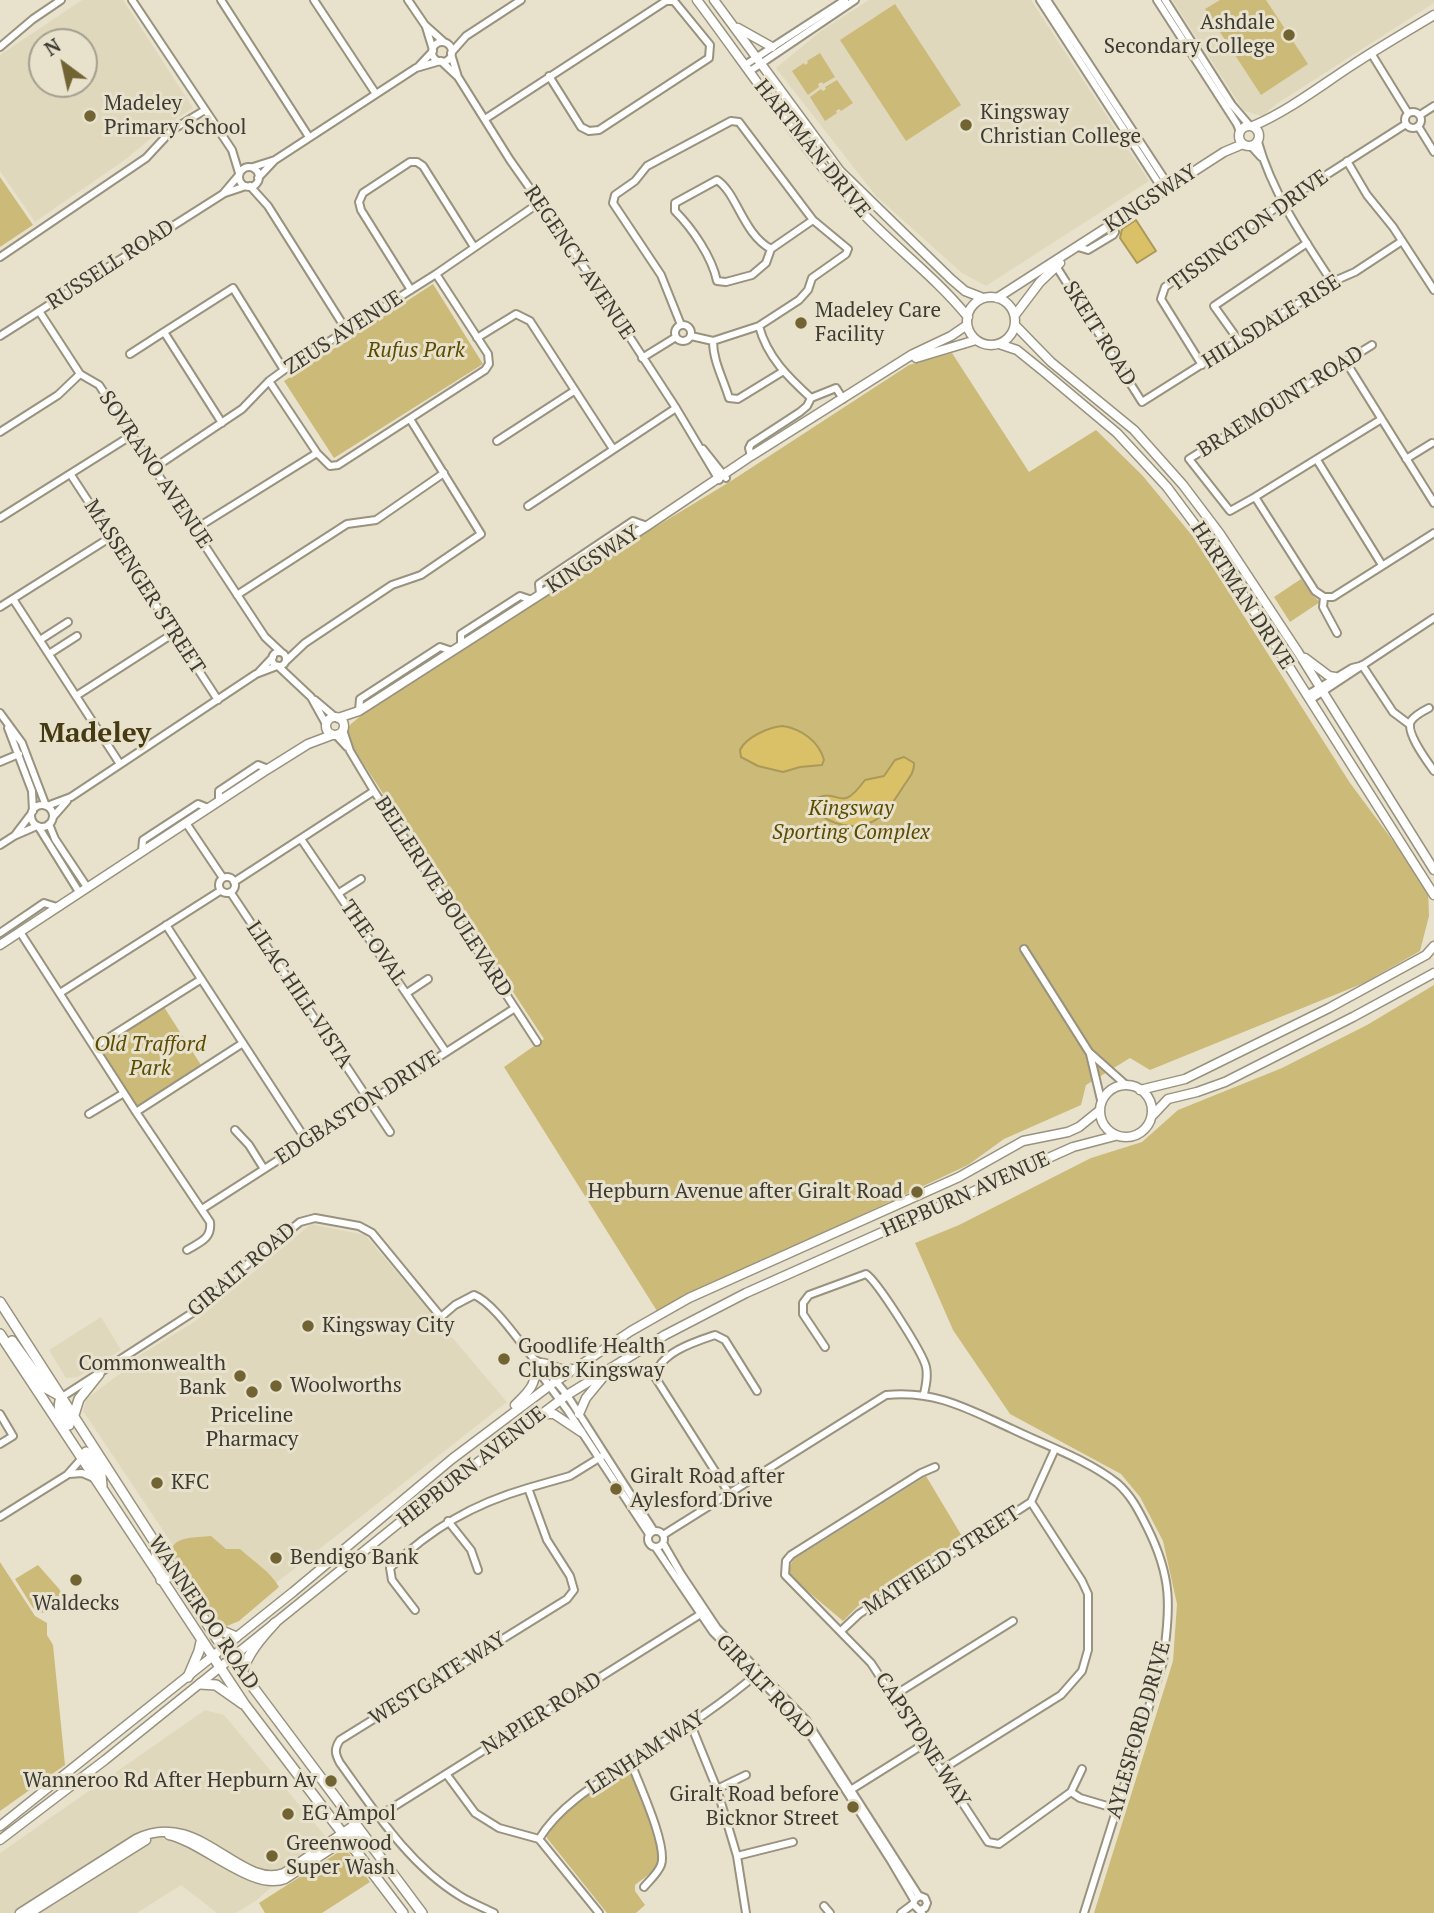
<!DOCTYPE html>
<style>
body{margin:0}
#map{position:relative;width:1434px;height:1913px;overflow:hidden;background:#e8e2cd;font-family:"PT Serif",serif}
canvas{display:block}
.north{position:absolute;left:28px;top:28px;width:70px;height:70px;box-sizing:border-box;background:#e8e2cd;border:2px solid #a49f8f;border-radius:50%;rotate:327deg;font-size:19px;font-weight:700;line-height:28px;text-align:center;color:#3d3b33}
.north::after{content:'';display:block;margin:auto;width:24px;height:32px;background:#726432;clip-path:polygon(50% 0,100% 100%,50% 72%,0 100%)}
</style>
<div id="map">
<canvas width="1434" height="1913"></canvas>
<div class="north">N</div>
</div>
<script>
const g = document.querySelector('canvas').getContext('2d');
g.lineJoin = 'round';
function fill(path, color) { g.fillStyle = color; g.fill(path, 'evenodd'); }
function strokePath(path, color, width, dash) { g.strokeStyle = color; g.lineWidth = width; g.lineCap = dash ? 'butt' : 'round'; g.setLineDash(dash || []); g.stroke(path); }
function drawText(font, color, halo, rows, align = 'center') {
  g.font = font + ' "PT Serif",serif'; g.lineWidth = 6; g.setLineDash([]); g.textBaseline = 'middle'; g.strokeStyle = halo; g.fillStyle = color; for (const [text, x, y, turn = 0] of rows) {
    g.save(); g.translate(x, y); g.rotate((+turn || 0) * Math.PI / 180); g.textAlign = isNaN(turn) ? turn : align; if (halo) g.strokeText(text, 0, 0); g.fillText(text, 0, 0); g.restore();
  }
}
const built = new Path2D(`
 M82,0H123L193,108L167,125L126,159L35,222L0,171V55ZM42,42H84V84H42Z
 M869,0H1031L1149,181L986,286L962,273L876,196L776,68L821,31Z
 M1172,0H1434V3L1278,103L1262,116L1244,111Z
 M311,1224L365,1235L507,1402L225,1623L83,1411L86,1399L125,1370L129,1362L194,1322Z
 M101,1317L121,1350L78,1377L66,1378L49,1350Z
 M205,1710L224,1715L326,1837L257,1900L236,1913H217L181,1885L137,1913H0V1853Z`);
const green = new Path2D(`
 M1220,0H1266L1308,64L1261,95L1205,9Z
 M895,4L961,105L906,141L840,40Z
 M820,53L835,77L823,84L822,82L818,84L819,87L808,95L792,71L804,63L805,65L808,63L807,61Z
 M837,80L853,103L841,111L839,109L836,111L837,113L825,121L810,97L821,89L823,91L826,89L825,87Z
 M0,177L33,225L0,247Z
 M433,284L483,364L334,458L284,381Z
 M952,353L1029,472L1096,430L1142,475L1195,539L1350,783L1428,888L1429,916L1420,951L1364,983L1150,1070L1130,1058L1086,1085L1081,1105L1004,1139L968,1165L657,1311L504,1067L544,1039L344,734L351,724L364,713L601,560L731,481L909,365Z
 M1301,579L1313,596L1320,602L1290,622L1274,597Z
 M1434,985V1913H1094L1173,1661L1177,1604L1163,1541L1140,1497L1121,1474L1010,1414L953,1330L915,1243L959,1225L1091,1158L1142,1142L1178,1110L1282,1068L1367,1025Z
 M164,1007L201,1065L137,1107L99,1048Z
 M926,1476L963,1538L858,1606L843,1621L792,1578C788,1571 790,1565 794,1559Z
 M211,1536L226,1549H240C254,1562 270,1571 279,1587L239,1621L227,1626L218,1623L213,1617L170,1552C175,1535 196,1538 211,1536Z
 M0,1562L35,1616L47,1623V1635L53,1645L65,1765L0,1811Z
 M38,1565L60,1590L62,1600L43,1613L33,1608L15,1579Z
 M629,1769C637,1788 664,1844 658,1862C654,1873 643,1878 635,1885V1891L645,1905L636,1913H607L547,1838C550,1810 607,1783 629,1769Z
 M345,1848L370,1882L322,1913H265L259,1903Z`);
const water = new Path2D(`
 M1136,220L1156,251L1137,263L1120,238L1122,229Z
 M783,726C801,729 819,741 824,760L822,765L800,767L783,772L758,766L741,757L740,750C746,737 769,727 783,726Z
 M904,757L914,763C915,772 908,779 903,787C888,811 875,831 843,825C834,823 825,819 818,813L817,798C842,788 839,815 865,780L884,776L895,760Z`);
const minor = new Path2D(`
 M132,0L232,150L239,173
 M221,0L309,137
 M314,0L376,94
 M408,0L425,25L444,42
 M1040,0L1163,190
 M1047,0L1169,186
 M1157,0L1237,124L1240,132
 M1165,0L1232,105L1250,126
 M426,27L433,50
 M432 52a10 10 0 1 1 20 0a10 10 0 1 1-20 0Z
 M0,47L33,19L61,0
 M451,53L466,36L521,0
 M1371,53L1408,113
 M451,54L458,77L510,160L565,238L676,408L719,480
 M441,61L457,76
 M745,65L845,0
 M418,67L433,51
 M750,71L855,0
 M1405 120a8 8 0 1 1 16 0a8 8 0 1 1-16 0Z
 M1420,115L1434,106
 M485,119L666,1H674L710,45L709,58L599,130L589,131L581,127L549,76
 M1418,126L1434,152
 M1258,142C1272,192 1303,238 1332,282
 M1251,146L1261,157
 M1347,161L1367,195L1393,227L1434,290
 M253,167L275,160L416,68L440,61
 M239 177a10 10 0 1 1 20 0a10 10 0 1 1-20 0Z
 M258,178L274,161
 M250,186L268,206L347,331
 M225,193L246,186
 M1078,247L1088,250L1113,235L1115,232L1112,225
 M771,249C743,234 737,193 717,180L675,203V211C692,228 712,257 717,281L726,282L752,275L766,263L771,249L813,220
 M0,257L146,158L172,130L205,110
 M1056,266L1142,402L1332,282L1355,272L1402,241
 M411,290L361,210L359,202L363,193L410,162H417L423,166L474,247
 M39,311L80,374L99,385L265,637L281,652
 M675 333a8 8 0 1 1 16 0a8 8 0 1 1-16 0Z
 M681,325L661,275L613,203L615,195L635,181L647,166L731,121L739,122L813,220L848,249L846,254L812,278L808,290L799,300L759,326L713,341L691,336
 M759,326C767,357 789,378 811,398
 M0,336L223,194L239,175
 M477,338L516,314L530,321L613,449
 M713,341C713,361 723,378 729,398L738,399L782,372
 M1239,341L1214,306L1307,243
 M1372,345L1189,459L1230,511L1255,497L1380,420
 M130,354L164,332
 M642,358L676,337
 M1346,362L1434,503
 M1202,365L1161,299L1165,287L1284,202L1406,124
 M269,381L317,453L330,466L338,465L485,370L489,364L488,354L436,274
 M222,423L164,332L233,288L284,370
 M0,432L58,395L80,374
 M497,441L574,391
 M703,449L726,478
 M751,456L749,448L751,444L800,412L807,406L811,398L836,388L843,399
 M1406,459L1432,443
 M1317,460L1382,565
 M154,468L242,409L269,381L284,370L436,274L539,203
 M71,475L218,700
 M1255,497L1315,591L1324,597H1333L1434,533
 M528,506L676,408
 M0,518L132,435
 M195,529L317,453
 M540,594L539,584L633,521L647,526
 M237,595L347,524L376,520L444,473
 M1324,597L1323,607L1337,633
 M13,599L120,764
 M0,607L111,537
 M40,640L68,622
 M461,645V634L520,596L532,600
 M272 659a7 7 0 1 1 14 0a7 7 0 1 1-14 0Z
 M49,654L77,636
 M287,660L305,643L392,585L421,575L481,534L410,419
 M1362,665L1393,712L1409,724
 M278,666L311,697L326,724
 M258,673L273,657
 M1307,695L1352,668L1360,666
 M76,696L174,633
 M315,700L335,717
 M1310,700L1434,618
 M1429,708C1423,711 1415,715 1411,721C1405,732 1427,761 1434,771
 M359,711L360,699L440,647L452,651
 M0,713L22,743L46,806
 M8,728L32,791L33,811
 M343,730L350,751L374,791L537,1042
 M336,735L347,747
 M0,762L19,754
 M219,801V791L258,765L268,769
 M31 816a11 11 0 1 1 22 0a11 11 0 1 1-22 0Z
 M47,806L71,797L256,674L277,666
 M53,817L67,801
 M186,823L223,878
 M49,824L55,839L87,887
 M38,826L79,892
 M15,835L31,814
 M301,839L446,1052
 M0,845L14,836L37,826
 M142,851L143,840L198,804L208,808
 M219 885a8 8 0 1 1 16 0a8 8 0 1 1-16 0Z
 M234,882L374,791
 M231,893L390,1132
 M339,893L361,879
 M166,925L306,1140
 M20,932L136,1112L210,1222C212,1239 200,1242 187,1250
 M0,933L44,903L57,907
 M1024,949L1089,1052L1126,1085
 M60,993L220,891
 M407,993L428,979
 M94,1047L200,980
 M1090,1054L1101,1100
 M136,1112L243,1043
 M89,1114L124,1093
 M235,1130L249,1145L264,1169
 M202,1209L515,1008
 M825,1347L803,1314V1303L809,1295L866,1274C877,1281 923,1353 926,1367C928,1376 926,1385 924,1394
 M536,1368L568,1411L649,1534
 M62,1397L206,1304L230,1278L300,1222L315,1218L359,1226L372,1233L441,1317L455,1305L474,1295C494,1303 519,1342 534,1359L541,1363L567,1395L654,1531
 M0,1414L13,1436L0,1444
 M935,1467L921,1473L791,1555L786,1561L785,1575L871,1663L988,1842L999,1844L1071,1792L1082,1769
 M69,1474L82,1473L96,1479
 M729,1493L655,1377C659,1353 694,1342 715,1335L725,1340L757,1391
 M0,1517L67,1475L83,1457
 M448,1521L471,1550L478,1570
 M648 1539a8 8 0 1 1 16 0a8 8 0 1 1-16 0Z
 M663,1535L886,1395C936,1390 968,1409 1012,1429C1047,1446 1086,1459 1117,1483C1131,1495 1139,1511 1147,1527C1173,1579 1170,1605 1163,1662L1084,1913
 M663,1543L681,1574L717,1628L806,1720L919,1896
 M656,1548L713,1632L804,1725L891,1861L914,1900
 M415,1610L392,1580L390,1568C432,1528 473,1504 528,1488
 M841,1631L859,1614L1031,1502L1055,1449
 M893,1696L1013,1621
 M691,1725L717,1789L737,1856L746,1913
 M631,1763C639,1784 668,1846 661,1865C658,1873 649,1881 644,1887
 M941,1770L1061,1695L1082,1671L1088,1650V1594L1082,1581L1031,1502
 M447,1775L475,1813L499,1828L539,1839L599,1913
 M717,1789L746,1775
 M849,1791L924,1744
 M1071,1792L1080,1798L1117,1809
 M379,1816L704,1612
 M539,1839C563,1800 606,1779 643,1755C683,1729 722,1704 758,1673
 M737,1856L793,1842
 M824,1906L830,1913
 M920,1910L925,1908L927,1903L925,1898L920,1896L915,1899L913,1904L922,1913
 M494,1913C483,1907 471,1903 460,1896C409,1865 374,1810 340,1763C335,1754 334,1749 340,1740L567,1599L574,1590L570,1576L547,1540L528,1488L570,1476L604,1455
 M901,1913L913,1904`);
const major = new Path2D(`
 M697,0C748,68 796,141 854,204C890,244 934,275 968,317
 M714,0L840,171L951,279L965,291L983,298
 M738,28L772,47
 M1239 136a10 10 0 1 1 20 0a10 10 0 1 1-20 0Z
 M1253,126C1288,111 1319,87 1351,66C1378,48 1406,32 1434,15
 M967 321a24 24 0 1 1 48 0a24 24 0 1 1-48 0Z
 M997,298L1224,152L1243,144
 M1015,315L1040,282L1060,263
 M1015,325L1051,362L1134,430L1183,485L1220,534L1298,652L1434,870
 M999,344L1017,350L1043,371L1117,433L1167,487L1222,561L1434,895
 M916,358L976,340
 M1305,658L1329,676L1335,677
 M326 726a9 9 0 1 1 18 0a9 9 0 1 1-18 0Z
 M338,718L359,711L647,526L751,456L913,354L951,336L967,325
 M0,945L268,769L308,744L332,735
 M1100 1111a26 26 0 1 1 52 0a26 26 0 1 1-52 0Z
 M1140,1090L1185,1079L1329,1008L1426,955L1434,946
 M1152,1116L1168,1099L1197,1092L1225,1082L1353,1017L1434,973
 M541,1363C552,1363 560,1373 571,1369
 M515,1405C527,1393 537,1385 535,1367
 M540,1414H554L581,1432
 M579,1414L586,1398L605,1375
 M0,1826L293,1592L452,1459L549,1386L631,1331L689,1298L959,1177L1023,1141L1068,1132L1079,1127L1100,1110
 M169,1835C202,1842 253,1892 285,1879L360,1830
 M0,1840L105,1760L415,1510L567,1395L665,1335L746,1293L1073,1147L1115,1136
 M20,1913L136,1839C198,1807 240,1890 284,1873L356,1824
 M30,1913L146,1840`);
const highway = new Path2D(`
 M0,1302L217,1639L422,1913
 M0,1334L245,1705L403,1913
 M12,1341L46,1388L62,1397C55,1408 63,1416 69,1425
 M74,1415L79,1399L99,1374
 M86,1452L101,1475L102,1486
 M155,1547L157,1558L167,1575L166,1579L161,1580
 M208,1625L236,1637
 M242,1673C247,1654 262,1637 275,1623
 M188,1677L199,1651L201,1642
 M200,1684L216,1685L243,1704`);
const markers = [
 [1289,35,7,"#726432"],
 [90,116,7,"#726432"],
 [966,125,7,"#726432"],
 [801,323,7,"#726432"],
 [917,1192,7,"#726432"],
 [308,1326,7,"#726432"],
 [504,1359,7,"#726432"],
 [240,1376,7,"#726432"],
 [276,1386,7,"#726432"],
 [252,1392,7,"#726432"],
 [157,1483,7,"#726432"],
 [616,1489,7,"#726432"],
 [276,1558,7,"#726432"],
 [76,1580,7,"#726432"],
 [331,1781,7,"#726432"],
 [853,1807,7,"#726432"],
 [288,1814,7,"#726432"],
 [272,1856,7,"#726432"]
];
const poiNames = [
 ["Ashdale",1275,23,"right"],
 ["Secondary College",1275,47,"right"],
 ["Madeley",104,104],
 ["Primary School",104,128],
 ["Kingsway",980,113],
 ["Christian College",980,137],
 ["Madeley Care",815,311],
 ["Facility",815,335],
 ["Hepburn Avenue after Giralt Road",903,1192,"right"],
 ["Kingsway City",322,1326],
 ["Goodlife Health",518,1347],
 ["Clubs Kingsway",518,1371],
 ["Commonwealth",226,1364,"right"],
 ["Bank",226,1388,"right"],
 ["Woolworths",290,1386],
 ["Priceline",252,1416,"center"],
 ["Pharmacy",252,1440,"center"],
 ["Giralt Road after",630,1477],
 ["Aylesford Drive",630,1501],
 ["KFC",171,1483],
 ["Bendigo Bank",290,1558],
 ["Waldecks",76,1604,"center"],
 ["Wanneroo Rd After Hepburn Av",317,1781,"right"],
 ["Giralt Road before",839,1795,"right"],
 ["Bicknor Street",839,1819,"right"],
 ["EG Ampol",302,1814],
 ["Greenwood",286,1844],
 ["Super Wash",286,1868]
];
const streetNames = [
 ["HARTMAN DRIVE",812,149,51],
 ["KINGSWAY",1151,199,-33],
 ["TISSINGTON DRIVE",1249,231,-36],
 ["REGENCY AVENUE",579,263,56],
 ["RUSSELL ROAD",111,265,-33],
 ["HILLSDALE RISE",1272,322,-32],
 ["ZEUS AVENUE",344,333,-33],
 ["SKEIT ROAD",1099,334,58],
 ["BRAEMOUNT ROAD",1281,402,-32],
 ["SOVRANO AVENUE",155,470,56],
 ["KINGSWAY",593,560,-33],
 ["MASSENGER STREET",144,587,57],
 ["HARTMAN DRIVE",1242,596,57],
 ["BELLERIVE BOULEVARD",443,897,57],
 ["THE OVAL",373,943,55],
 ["LILAC HILL VISTA",299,995,56],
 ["EDGBASTON DRIVE",358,1108,-33],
 ["HEPBURN AVENUE",966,1195,-24],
 ["GIRALT ROAD",242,1270,-40],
 ["HEPBURN AVENUE",472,1467,-38],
 ["MATFIELD STREET",942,1561,-33],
 ["WANNEROO ROAD",203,1613,56],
 ["WESTGATE WAY",438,1679,-32],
 ["GIRALT ROAD",765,1687,47],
 ["NAPIER ROAD",542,1714,-32],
 ["AYLESFORD DRIVE",1139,1730,-74],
 ["CAPSTONE WAY",922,1740,57],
 ["LENHAM WAY",646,1753,-33]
];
const parkNames = [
 ["Rufus Park",416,351],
 ["Kingsway",851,809],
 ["Sporting Complex",851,833],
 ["Old Trafford",150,1045],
 ["Park",150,1069]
];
const districtNames = [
 ["Madeley",95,734]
];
fill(built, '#e0d8bc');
fill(green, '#ccba78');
fill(water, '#dac168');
strokePath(water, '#ab9958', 2);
strokePath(minor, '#98927e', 10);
strokePath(major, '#98927e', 11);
strokePath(highway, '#98927e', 12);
strokePath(minor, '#fff', 6);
strokePath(major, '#fff', 8);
strokePath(highway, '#fff', 9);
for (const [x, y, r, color] of markers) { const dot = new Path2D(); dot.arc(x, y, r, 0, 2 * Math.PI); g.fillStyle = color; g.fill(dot); strokePath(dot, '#e8e2cd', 2.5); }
drawText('21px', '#3d3b33', '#e8e2cd', poiNames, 'left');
drawText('21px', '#3d3b33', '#e8e2cd', streetNames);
drawText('italic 21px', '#5c4c01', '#e8e2cd', parkNames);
drawText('bold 28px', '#453a11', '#e8e2cd', districtNames);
</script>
